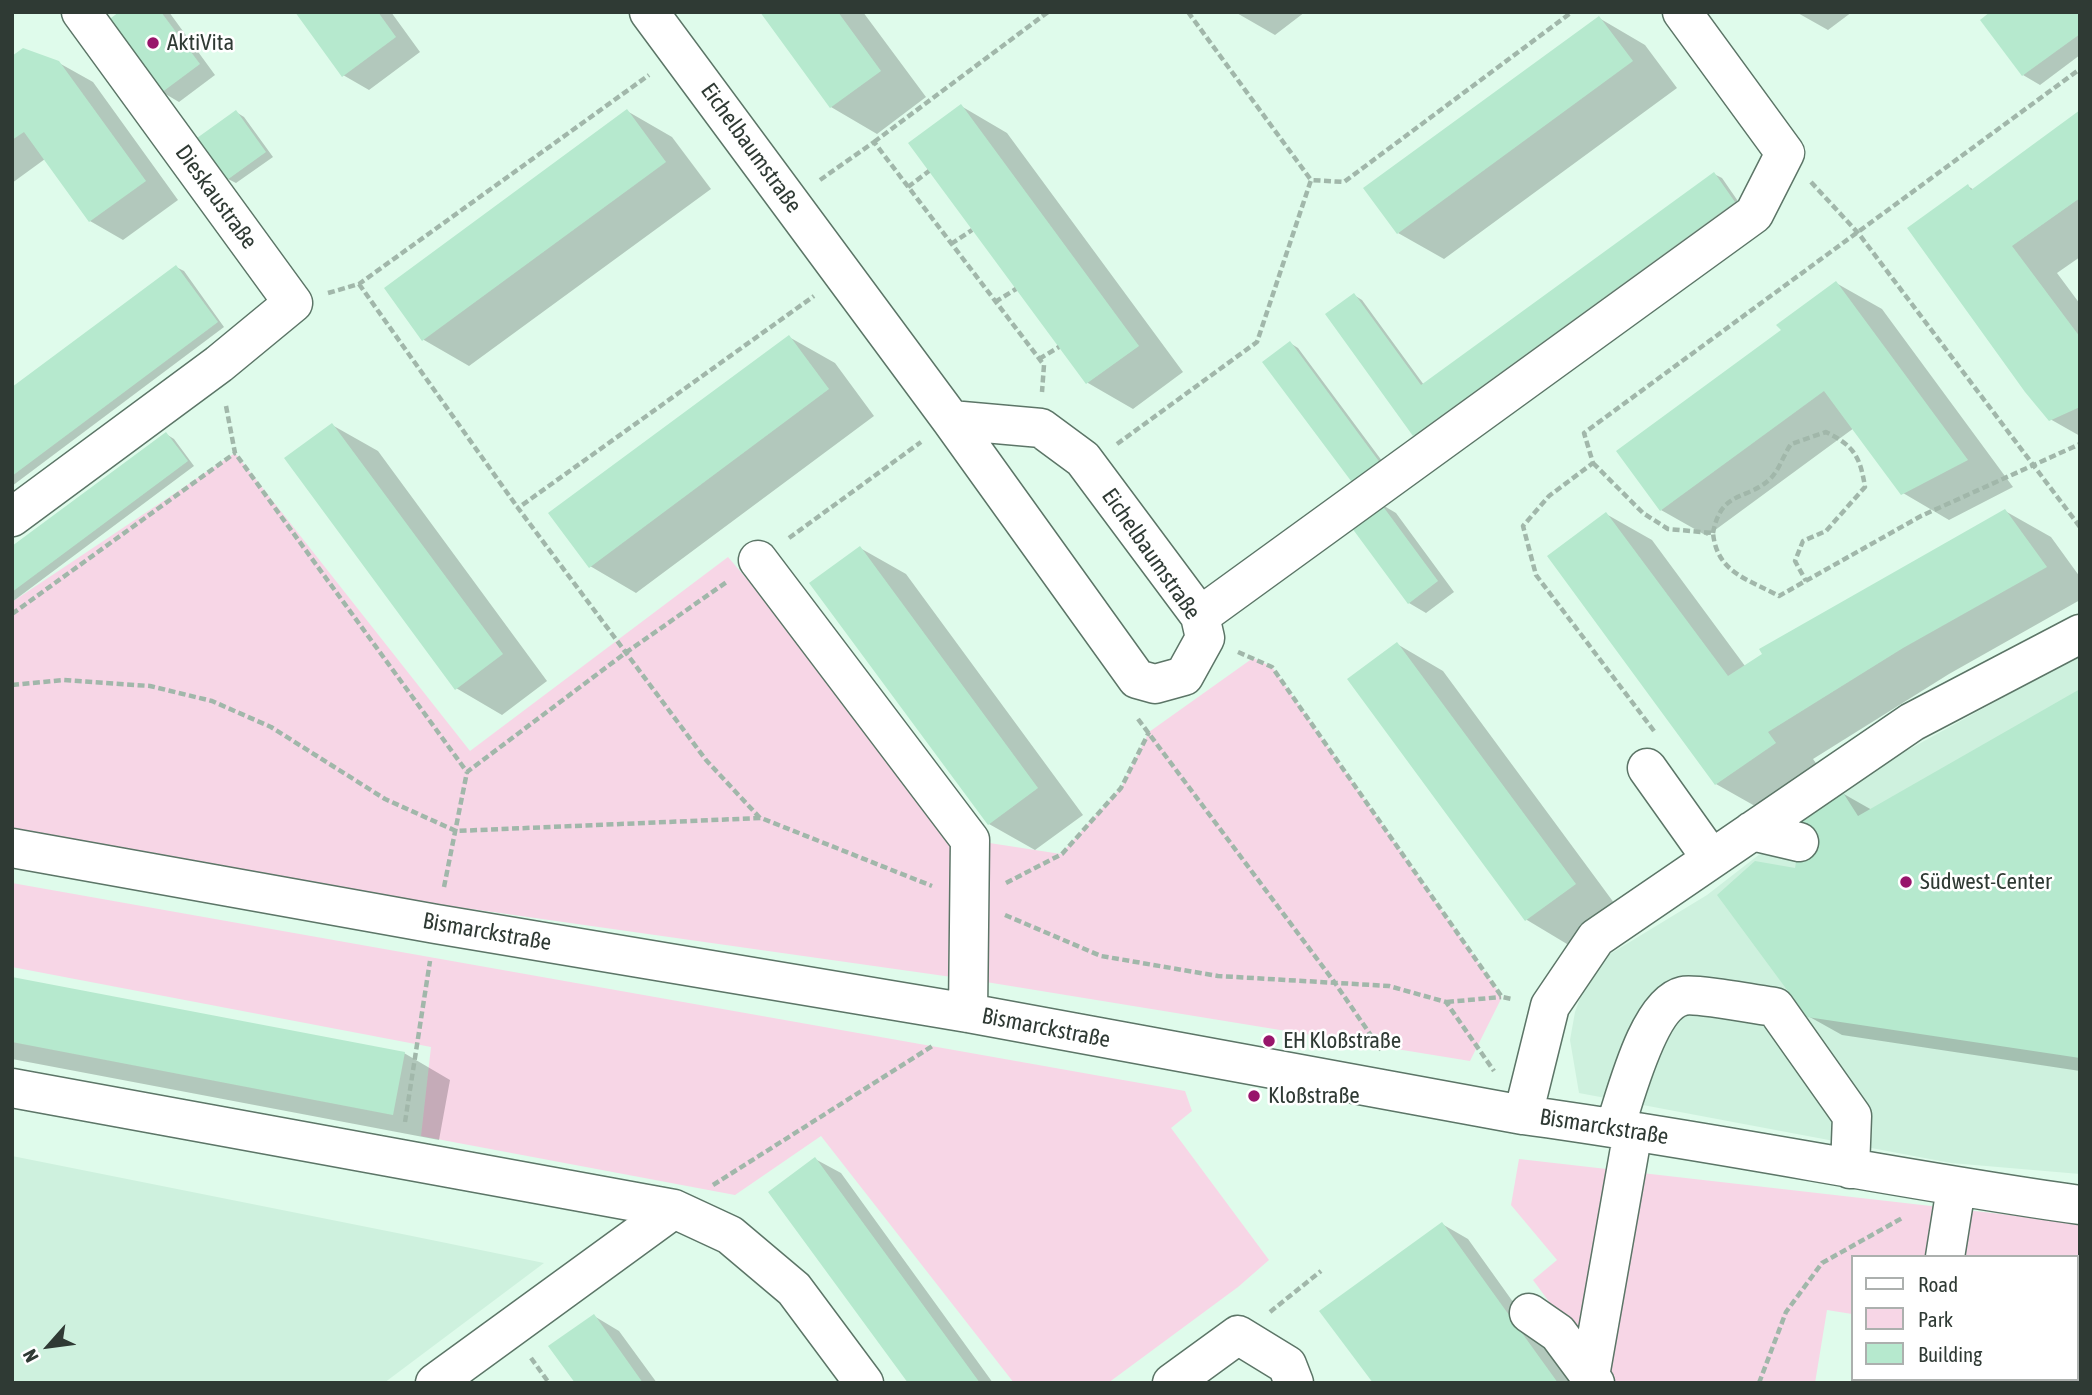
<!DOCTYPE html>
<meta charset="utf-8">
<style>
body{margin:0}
#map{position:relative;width:2092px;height:1395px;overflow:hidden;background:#dffbeb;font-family:"Asap Condensed",sans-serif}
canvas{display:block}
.frame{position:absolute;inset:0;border:14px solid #2f3a34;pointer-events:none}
.legend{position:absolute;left:1851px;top:1255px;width:228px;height:126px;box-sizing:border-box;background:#fff;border:2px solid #acb0ae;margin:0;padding:9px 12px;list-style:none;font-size:21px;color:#2f3a34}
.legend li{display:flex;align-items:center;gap:14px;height:35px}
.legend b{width:35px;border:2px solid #acb0ae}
.north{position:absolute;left:14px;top:1311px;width:70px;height:70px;-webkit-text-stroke:5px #fff;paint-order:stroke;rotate:242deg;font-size:19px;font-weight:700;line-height:28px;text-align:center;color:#2f3a34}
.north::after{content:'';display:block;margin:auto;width:24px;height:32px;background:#2f3a34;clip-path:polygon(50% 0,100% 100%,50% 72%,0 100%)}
</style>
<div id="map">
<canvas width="2092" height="1395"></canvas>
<div class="frame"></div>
<ul class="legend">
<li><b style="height:9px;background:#fff"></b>Road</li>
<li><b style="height:19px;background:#f7d6e6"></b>Park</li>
<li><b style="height:19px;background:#b6e9ce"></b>Building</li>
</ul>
<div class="north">N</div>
</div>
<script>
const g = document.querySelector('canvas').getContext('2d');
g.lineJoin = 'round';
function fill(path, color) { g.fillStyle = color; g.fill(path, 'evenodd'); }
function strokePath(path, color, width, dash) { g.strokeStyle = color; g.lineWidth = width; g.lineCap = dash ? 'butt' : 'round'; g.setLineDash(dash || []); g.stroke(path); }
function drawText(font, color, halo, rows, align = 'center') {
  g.font = font + ' "Asap Condensed",sans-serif'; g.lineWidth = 5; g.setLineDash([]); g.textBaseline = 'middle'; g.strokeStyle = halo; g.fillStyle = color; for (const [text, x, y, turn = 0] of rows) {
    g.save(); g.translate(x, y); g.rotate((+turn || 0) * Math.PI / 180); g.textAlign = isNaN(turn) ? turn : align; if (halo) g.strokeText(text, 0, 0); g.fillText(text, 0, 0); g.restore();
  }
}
const built = new Path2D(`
 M2080,655V1174L1951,1163L1579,1093L1570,1040L1575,1012L1592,965L1707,895L1859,777Z
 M12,1156L412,1236L544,1263L384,1383H12Z`);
const green = new Path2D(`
 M235,453L470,751L728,557L970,840L1061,854L1121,788L1149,732L1253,658L1272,667L1502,997L1470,1061L980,981L436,904L12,828V602Z
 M12,883L1185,1091L1192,1111L1171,1128L1269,1260L1238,1287L1108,1383H1014L821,1136L735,1195L421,1136L431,1047L12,967Z
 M1519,1159L2080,1223V1383H1890V1379H2076V1257H1852V1314L1827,1310L1815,1383H1609L1533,1280L1557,1260L1511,1205Z`);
const shadow = new Path2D(`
 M121,12H169L215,75L179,102L162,92Z
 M297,12H391L420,52L369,90L343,75Z
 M761,12H863L926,97L877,134L831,107Z
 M1235,12H1305L1275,35Z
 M1796,12H1852L1828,30Z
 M2080,12V55L2040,85L2023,75Z
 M1599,18L1645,45L1677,88L1444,259L1398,233Z
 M12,58L59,63L93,82L178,200L123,240L90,221L45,159L12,183Z
 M961,106L1007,133L1183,372L1133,409L1088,383L910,143Z
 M627,111L672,137L711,189L469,366L424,340L386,288Z
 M236,112L244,117L273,157L236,183L228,179Z
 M2080,112V257L2057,273L2080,304V436L2050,419L1968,186L1974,190Z
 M1714,174L1722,178L1742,207L1422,439L1414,435L1354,295L1362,300L1424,385Z
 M176,267L184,271L224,327L12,486V389Z
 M1836,283L1882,309L2013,487L1949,520L1903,493L1854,428L1707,536L1661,510L1783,331Z
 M789,337L835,363L874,416L636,593L590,566Z
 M1290,343L1298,348L1388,469L1363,488Z
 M332,425L378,451L547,681L502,715L456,688Z
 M166,434L174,439L194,466L12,602V549Z
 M1379,503L1396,513L1454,592L1426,613L1409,603Z
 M2005,511L2051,537L2080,577V600L1949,674L1813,759L1821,770L1762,810L1716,784L1606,514L1652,540L1745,666Z
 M860,548L906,574L1083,815L1035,850L989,824Z
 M1397,644L1443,671L1620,911L1572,947L1527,920L1349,680Z
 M2080,691V1071L1842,1035L1808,1016L1797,871L1842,793L1872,810Z
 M12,979L404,1053L450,1080L439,1140L12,1059Z
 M815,1159L841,1173L993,1383H910Z
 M1442,1224L1468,1239L1571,1383H1376Z
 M594,1316L619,1331L657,1383H577Z`);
const building = new Path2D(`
 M119,12H161L200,64L161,93L107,21Z
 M295,12H378L396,37L342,77Z
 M760,12H838L881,71L830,108Z
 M1990,12H2080V34L2022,76L1980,20Z
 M1599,16L1633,61L1397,234L1363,188Z
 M23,48L59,61L146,181L89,222L24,132L12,140V56Z
 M961,104L1139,346L1086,384L908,143Z
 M627,109L666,162L422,341L384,288Z
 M236,110L266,152L227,180L197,138Z
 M2080,110V198L2012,246L2080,337V407L2049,421L2025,392L1907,228L1968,184L1971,190Z
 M1714,172L1735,202L1413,436L1325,314L1354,293L1421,385Z
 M176,265L218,322L12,476V387Z
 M1836,281L1968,460L1901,495L1824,391L1660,511L1616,451L1781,330L1776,325Z
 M789,335L829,389L589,568L548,513Z
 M1290,341L1381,464L1354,485L1262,362Z
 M332,423L503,654L455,690L284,458Z
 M166,432L188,461L12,592V546Z
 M1379,501L1438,581L1408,604L1349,524Z
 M2005,509L2047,567L1903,648L1768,732L1776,743L1715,785L1547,556L1606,512L1728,676L1762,654L1759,649Z
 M860,546L1038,788L988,825L809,583Z
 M1397,642L1576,884L1525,921L1347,679Z
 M2080,689V1058L1807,1017L1717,895L1755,861L1795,868L1804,815L1842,791L1858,816Z
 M12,977L405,1052L393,1115L12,1042Z
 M815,1157L980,1383H908L768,1192Z
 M1442,1222L1558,1383H1373L1319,1311Z
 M594,1314L643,1383H575L548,1346Z`);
const path = new Path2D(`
 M1188,12L1311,180
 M874,142L1048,12
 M820,180L874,142L1044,365L1042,392
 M1811,182L1859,234L2080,527
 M908,187L929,171
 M951,244L972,230
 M359,284L518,508
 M328,293L359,284L649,75
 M995,302L1016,289
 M1039,359L1059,347
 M226,406L235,453L467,772L624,654L728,581
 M1117,444L1257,342L1311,180L1344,182L1572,12
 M1593,463L1643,513L1668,529L1713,533C1717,573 1748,579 1779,596L1921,516L2080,444
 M1713,533C1721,489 1748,501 1771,478C1779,470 1784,454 1791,444L1826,432C1854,446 1860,456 1865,487L1826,531L1803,541L1795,561L1806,581
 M789,538L921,442
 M12,614L235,453
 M1238,652L1272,667L1502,997L1512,999
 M12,685L63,680L150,686L212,701L271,727L385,799L456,831L761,818L932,886
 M1138,719L1335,983L1381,1050
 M1654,731L1536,575L1523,526L1549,496L1593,463L1584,433L2080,69
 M760,818L706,760L518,508L814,296
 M1006,883L1062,854L1121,788L1149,732
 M444,887L467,772
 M1005,915L1101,956L1218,976L1389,986L1446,1002L1494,1071
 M1447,1002L1501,997
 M405,1122L430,961
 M713,1185L934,1045
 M1270,1312L1321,1271
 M531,1358L549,1383
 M1759,1383L1786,1312L1822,1263L1904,1217`);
const minor = new Path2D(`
 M649,12L951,420L1137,679L1155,684L1184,676L1205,638L1200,616L1083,459L1041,428L951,420
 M12,517L219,364L293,303L81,12
 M758,560L970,840L968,1013
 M1200,616L1754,214L1785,153L1682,12
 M1647,768L1711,858
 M1752,831L1799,842
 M12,848L436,924L968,1013L1523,1115C1710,1140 1894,1179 2080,1205
 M12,1088L674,1209L730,1235L794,1289L864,1383
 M1523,1115L1550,1006L1596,938L1912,722L2080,634
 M1615,1127C1626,1095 1648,1004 1683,996C1695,993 1759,1005 1775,1007L1852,1116L1850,1169
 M1945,1257L1956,1188
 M1529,1313L1558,1333L1595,1383
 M1590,1376L1633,1131
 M435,1383L674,1209
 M1172,1383L1238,1335L1287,1365L1294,1383
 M1922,1383L1923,1379`);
const markers = [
 [153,43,7,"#98156b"],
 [1906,882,7,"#98156b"],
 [1269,1041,7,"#98156b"],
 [1254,1096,7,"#98156b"]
];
const poiNames = [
 ["AktiVita",167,43],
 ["Südwest-Center",1920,882],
 ["EH Kloßstraße",1283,1041],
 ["Kloßstraße",1268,1096]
];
const streetNames = [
 ["Eichelbaumstraße",751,148,54],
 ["Dieskaustraße",216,197,54],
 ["Eichelbaumstraße",1151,554,55],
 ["Bismarckstraße",487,932,10],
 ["Bismarckstraße",1046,1028,11],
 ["Bismarckstraße",1604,1127,9]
];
fill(built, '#cef1de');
fill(green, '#f7d6e6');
fill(shadow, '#0003');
fill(building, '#b6e9ce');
strokePath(minor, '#5c7567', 41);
strokePath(path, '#a1b7aa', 4.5, [7, 3.5]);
strokePath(minor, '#fff', 38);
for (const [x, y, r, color] of markers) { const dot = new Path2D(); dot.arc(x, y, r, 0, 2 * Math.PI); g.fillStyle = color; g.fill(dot); strokePath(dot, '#fff', 2.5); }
drawText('23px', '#2f3a34', '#fff', poiNames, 'left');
drawText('23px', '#2f3a34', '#fff', streetNames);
</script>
